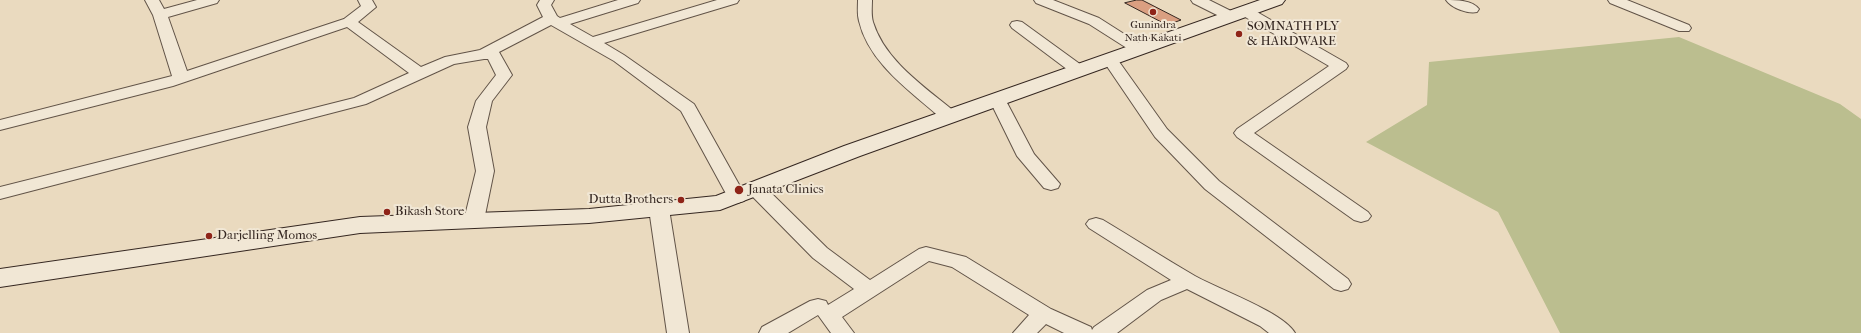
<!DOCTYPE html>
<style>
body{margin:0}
canvas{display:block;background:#eadabf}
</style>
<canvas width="1861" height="333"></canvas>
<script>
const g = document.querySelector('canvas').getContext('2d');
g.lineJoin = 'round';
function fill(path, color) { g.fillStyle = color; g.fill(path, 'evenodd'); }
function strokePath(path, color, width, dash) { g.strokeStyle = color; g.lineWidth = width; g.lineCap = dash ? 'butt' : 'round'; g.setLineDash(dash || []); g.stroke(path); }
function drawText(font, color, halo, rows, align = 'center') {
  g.font = font + ' "IM FELL French Canon",serif'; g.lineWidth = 4; g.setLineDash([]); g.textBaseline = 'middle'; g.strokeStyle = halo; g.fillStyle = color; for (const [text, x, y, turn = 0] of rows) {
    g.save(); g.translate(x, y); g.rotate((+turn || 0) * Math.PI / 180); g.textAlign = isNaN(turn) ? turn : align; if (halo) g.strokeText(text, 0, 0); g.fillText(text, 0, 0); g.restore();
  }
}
const green = new Path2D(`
 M1679,37L1840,104L1861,119V333H1560L1498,212L1366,142L1427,105L1429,62Z`);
const building = new Path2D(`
 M1137,0H1142L1181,20L1167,25L1125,3Z`);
const minor = new Path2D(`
 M145,0H159L164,9L197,0H219L217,3L168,17L187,71L344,19L361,6L358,0H372L376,7L358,22L421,67L445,57L480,50L543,17L537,5L540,0H554L551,5L557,16L560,18L618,0H640L638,3L570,24L593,37L717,0H739L737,3L604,43L624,55L694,104L746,197L744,201L737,203L730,201L681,111L614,61L551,25L499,52L512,75L492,101L486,127L494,171L484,220L481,224L474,226L467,224L464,220L476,171L468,127L476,101L496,75L488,59H484L454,64L366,104L0,199V187L354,98L409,73L347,27L173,86L0,130V120L172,76L153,15Z
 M858,0H872C872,7 871,15 873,22C885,61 925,87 955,112L957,116L955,120L949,121L943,120C912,92 869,64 859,21C857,14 858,7 858,0Z
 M1034,0H1053L1099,18L1143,46L1146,49L1143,52L1138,54L1133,52L1089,24L1036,3Z
 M1191,0H1209L1235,13L1237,16L1235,19H1225L1193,3Z
 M1446,0C1457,0 1472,0 1479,9L1477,12C1468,14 1451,8 1446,0Z
 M1608,0H1627L1689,25L1691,28L1689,31H1679L1610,3Z
 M1245,7L1250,8L1346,63L1348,66L1346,69L1254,133L1368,212L1371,216L1368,220L1361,222L1354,220L1237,137L1234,133L1237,129L1329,66L1240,14L1238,11L1240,8Z
 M1017,21L1022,22L1084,67L1086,70L1084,73L1078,75L1072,73L1012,28L1010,25L1012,22Z
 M1110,54L1115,56L1167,129L1219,181L1348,279L1351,284L1348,289L1341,291L1334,289L1205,189L1155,137L1102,59L1105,56Z
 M997,94L1003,96L1005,99L1034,154L1060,184L1058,188L1051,190L1044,188L1017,156L989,99L991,96Z
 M756,183L763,185L827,248L870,280L919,249L926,247L966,257L1051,309L1091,327L1092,330L1094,327L1147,290L1171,280L1089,228L1086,224L1089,220L1096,218L1103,220C1133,238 1164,258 1195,276C1218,289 1283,312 1295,333H1269L1260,326L1187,289L1161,300L1117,333H1064L1046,324L1037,333H1013L1029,315L952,267L929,261L842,317L854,333H831L818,315L788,333H759L762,327L810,301L818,299L826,301L828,305L854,289L813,258L749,193L747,189L749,185Z
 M659,203L666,205L669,209L689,333H667L649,209L652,205Z`);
const secondary = new Path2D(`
 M1260,0H1285L1282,4L860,156L720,210L589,223L360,233L0,287V269L360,217L589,209L716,196L844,146Z`);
const markers = [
 [1153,12,4,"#8f2418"],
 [1239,34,4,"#8f2418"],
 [739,190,5,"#8f2418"],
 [681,200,4,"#8f2418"],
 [387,212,4,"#8f2418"],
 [209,236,4,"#8f2418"]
];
const farPoinames = [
 ["Gunindra",1153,25],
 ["Nath Kakati",1153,38]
];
const poiNames = [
 ["SOMNATH PLY",1247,27],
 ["& HARDWARE",1247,42],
 ["Janata Clinics",748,190],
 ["Dutta Brothers",673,200,"right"],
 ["Bikash Store",395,212],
 ["Darjelling Momos",217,236]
];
fill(green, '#bbbe8f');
fill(building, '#da9f81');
strokePath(building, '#352721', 1);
strokePath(minor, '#625448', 2);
strokePath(secondary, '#352721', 2);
fill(minor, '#f1e7d5');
fill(secondary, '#f1e7d5');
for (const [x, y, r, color] of markers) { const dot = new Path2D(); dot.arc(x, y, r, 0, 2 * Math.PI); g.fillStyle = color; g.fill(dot); strokePath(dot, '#f1e7d5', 1.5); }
drawText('11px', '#352721', '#f1e7d5', farPoinames);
drawText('13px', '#352721', '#f1e7d5', poiNames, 'left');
</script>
